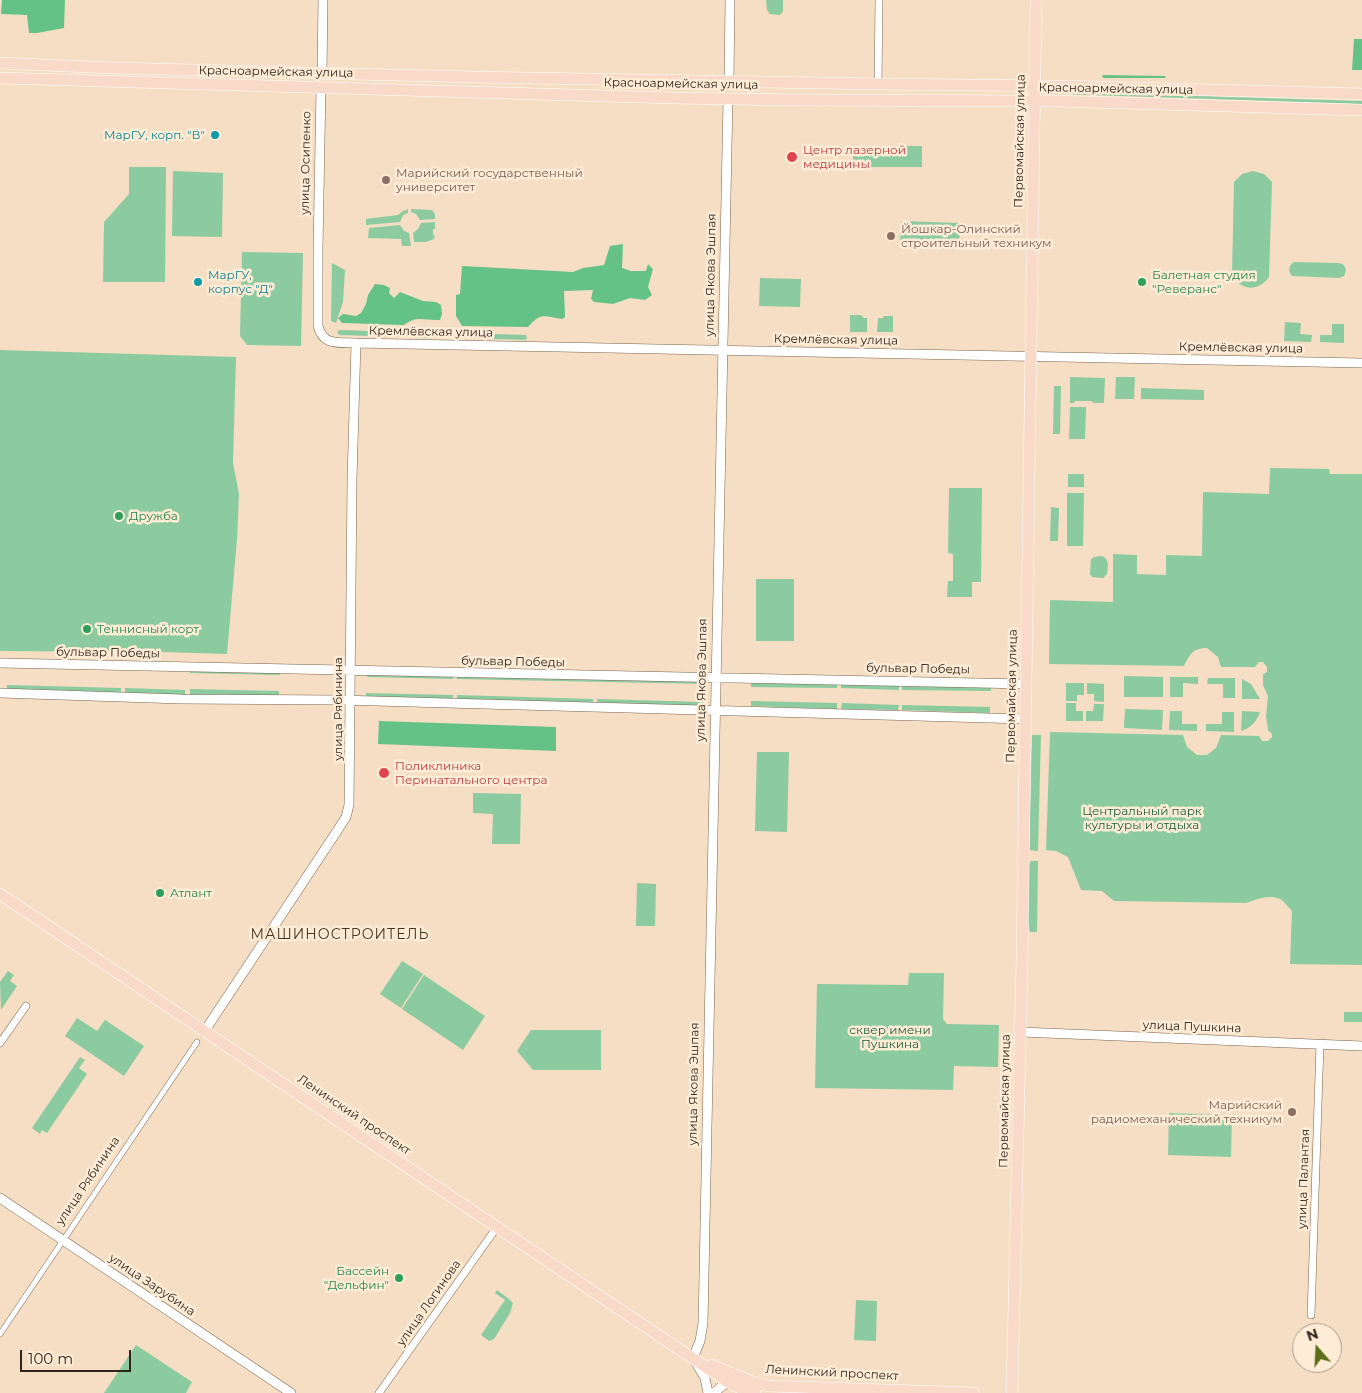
<!DOCTYPE html>
<meta charset="utf-8">
<style>
body{margin:0}
#map{position:relative;width:1362px;height:1393px;overflow:hidden;background:#f5dec3;font-family:Montserrat,sans-serif}
canvas{display:block}
.north{position:absolute;left:1292px;top:1323px;width:50px;height:50px;box-sizing:border-box;background:#feecd6;border:1px solid #aa9c8b;border-radius:50%;rotate:341deg;font-size:14px;font-weight:700;line-height:20px;text-align:center;color:#2d251b}
.north::after{content:'';display:block;margin:auto;width:18px;height:22px;background:#5e6f1b;clip-path:polygon(50% 0,100% 100%,50% 72%,0 100%)}
.scale{position:absolute;left:20px;top:1350px;width:111px;height:22px;box-sizing:border-box;border:2px solid #2d251b;border-top:0;padding-left:6px;font-size:15px;line-height:18px;white-space:nowrap;color:#2d251b;-webkit-text-stroke:4px #feecd6;paint-order:stroke}
</style>
<div id="map">
<canvas width="1362" height="1393"></canvas>
<div class="north">N</div>
<div class="scale">100 m</div>
</div>
<script>
const g = document.querySelector('canvas').getContext('2d');
g.lineJoin = 'round';
function fill(path, color) { g.fillStyle = color; g.fill(path, 'evenodd'); }
function strokePath(path, color, width, dash) { g.strokeStyle = color; g.lineWidth = width; g.lineCap = dash ? 'butt' : 'round'; g.setLineDash(dash || []); g.stroke(path); }
function drawText(font, color, halo, rows, align = 'center') {
  g.font = font + ' Montserrat,sans-serif'; g.lineWidth = 5; g.setLineDash([]); g.textBaseline = 'middle'; g.strokeStyle = halo; g.fillStyle = color; for (const [text, x, y, turn = 0] of rows) {
    g.save(); g.translate(x, y); g.rotate((+turn || 0) * Math.PI / 180); g.textAlign = isNaN(turn) ? turn : align; if (halo) g.strokeText(text, 0, 0); g.fillText(text, 0, 0); g.restore();
  }
}
const green = new Path2D(`
 M766,0H783V11L780,15L770,14L767,10Z
 M1063,92L1362,101V104L1063,94Z
 M853,146H922V167H853Z
 M129,167H166L165,282H103L104,222L129,194Z
 M173,171L223,173L222,237L172,236Z
 M1253,171L1264,174L1272,182L1269,277C1258,292 1241,291 1232,275L1234,182L1242,174Z
 M408,209V213L403,215L400,222L366,225V219L398,215L403,211Z
 M411,209L432,210L435,214V219L420,220L416,214L411,212Z
 M901,221L960,223L959,249L900,247Z
 M435,222V229H433V235L435,236L434,239L426,242H414L413,233L418,229L421,223Z
 M400,225L404,231L409,233L411,246H402L401,239L368,238L369,228Z
 M242,252L303,253L301,346L247,345L240,336Z
 M1294,262L1339,263L1344,265L1346,270L1344,276L1339,278L1292,276C1288,271 1288,266 1294,262Z
 M332,263L345,270L343,302L336,323L331,321Z
 M760,278L801,279L800,307L759,306Z
 M850,315H861L864,318H867V332H850Z
 M884,316H893V332H877L878,318H883Z
 M1285,322L1301,323L1300,334L1312,335L1311,342L1284,341Z
 M1332,324H1344V343L1320,342V335H1332Z
 M339,330L443,333V336L440,338L340,335L337,333Z
 M462,333L526,335L527,338L525,340L460,338L458,335Z
 M0,350L236,357L233,463L239,494L237,539L227,654L162,652L0,651Z
 M1070,377L1105,378L1104,403H1094L1091,401H1075L1074,403H1070Z
 M1116,377H1135L1134,399H1115Z
 M1054,386H1061L1060,434H1053Z
 M1141,388L1204,390V400L1141,399Z
 M1070,407H1086L1085,439H1069Z
 M1270,468L1329,469L1330,474H1362V965L1290,964L1292,911C1289,908 1286,904 1283,901C1273,893 1257,899 1246,903L1114,901L1102,891L1081,890L1068,857L1056,851L1046,850L1050,732L1183,735L1187,747L1197,755H1207L1216,748L1221,735L1259,736L1262,741H1268L1272,737V734L1268,730L1266,716L1268,696L1263,685V674L1267,672V667L1263,662H1259L1255,667H1221L1218,657L1207,648C1193,648 1190,654 1184,666L1049,664L1050,600L1113,602V554L1137,555V574L1166,575V555L1202,556L1203,492L1269,494Z
 M1068,474H1084V487H1068Z
 M949,488H982L981,582H972V597H947L948,581H953V554L948,553Z
 M1067,493H1084L1083,546H1067Z
 M1051,507L1059,508L1058,541H1050Z
 M1101,556C1110,558 1108,567 1107,574L1103,578L1092,577L1090,574L1091,559L1094,557Z
 M756,579H794V641H756Z
 M190,668L280,670V675L190,673Z
 M367,673L453,674V679L367,677Z
 M457,674L705,680V684L457,679Z
 M1124,676L1163,677V697H1124Z
 M1170,677H1198V684L1183,683V697H1170Z
 M1208,678H1235V698H1223V684H1207Z
 M1242,679L1251,684L1260,699H1242Z
 M751,681L837,682V688L751,687Z
 M841,683L899,684V690L841,688Z
 M1066,683H1084V695H1077V701H1066Z
 M1087,683L1104,684V702L1094,701V694H1087Z
 M902,684L991,686V691L902,690Z
 M7,685L121,688V693L7,690Z
 M125,688L185,690V695L125,693Z
 M190,689L279,691V696L190,695Z
 M366,693L453,695V699L366,697Z
 M457,695L593,699V703L457,699Z
 M597,699L703,702V706L597,703Z
 M751,701L837,703V709L751,706Z
 M842,703L899,705L898,710L841,709Z
 M1066,703H1076V711H1083V721H1066Z
 M1094,704H1104L1103,721H1086V711H1093Z
 M902,705L990,707V713L902,710Z
 M1125,709L1163,710L1162,730L1124,728Z
 M1170,711H1182V724H1197V731L1169,730Z
 M1242,711L1260,712C1257,721 1251,728 1241,731Z
 M1222,712H1234V732L1206,731V724H1222Z
 M1032,735H1041L1038,851L1029,850Z
 M757,752H789L787,832L755,831Z
 M473,793L521,794L520,844H492L493,814L473,813Z
 M1030,861H1038L1037,932H1030L1027,918L1029,864Z
 M637,883L656,884L655,926H636Z
 M402,961L423,974L401,1008L380,994Z
 M8,971L14,975L10,981L17,986L1,1010L0,982Z
 M909,973H944L943,1019L947,1024L999,1025L998,1067L954,1066L953,1090L815,1088L817,984L908,985Z
 M424,975L485,1016L463,1050L402,1009Z
 M1344,1012H1362V1022H1344Z
 M77,1018L97,1031L105,1020L144,1046L124,1076L65,1036Z
 M531,1030H601V1070H533L517,1051Z
 M80,1057L85,1060L79,1068L87,1074L47,1133L42,1130L40,1134L32,1128Z
 M1169,1113L1232,1115L1231,1157L1168,1155Z
 M497,1290L509,1299L513,1303L510,1313L496,1336L494,1339L489,1341L481,1335L505,1300L495,1293Z
 M856,1300L877,1301L876,1341L854,1340Z
 M136,1345L192,1382L186,1393H104Z`);
const forest = new Path2D(`
 M2,0H65L64,28L37,33H29L27,15L1,14Z
 M1354,39H1362V70H1352Z
 M1103,75L1165,76L1166,78H1104L1102,77Z
 M623,244L622,268L631,271H646L648,264L653,269L648,287L652,295L645,300L630,298L613,304L594,302L591,299L593,290L564,291L565,317L562,319C543,316 541,312 528,327L462,326L456,316V295L460,294L462,266L573,272L583,268L604,265L610,246Z
 M375,284L384,285L390,288L389,293L394,298L400,292L423,301L436,302L441,305L442,314L440,320C423,321 418,315 404,325L342,323L338,318L343,314L356,316L361,313L366,304L368,295Z
 M379,721L556,727V751L378,744Z`);
const pedestrian = new Path2D(`
 M0,1334L197,1042`);
const minor = new Path2D(`
 M878,84L879,0
 M0,1043L26,1006
 M1311,1315L1320,1044
 M379,1393L497,1227`);
const tertiary = new Path2D(`
 M322,73L323,0
 M729,82L730,0
 M321,87L318,249V326C323,346 338,342 356,343L1362,363
 M0,663L1026,684
 M0,693L181,699L339,700L1025,719
 M204,1032L339,828L346,817L349,805L352,480L356,343
 M1021,1032L1362,1046
 M0,1198L291,1393
 M708,1393L705,1378L693,1358L700,1341L703,1323L728,99
 M714,1393L722,1386L732,1381`);
const primary = new Path2D(`
 M0,63L113,68L472,77L878,84L1056,86L1362,94
 M0,78L673,98L795,100L1055,101L1362,110
 M0,894L728,1382L742,1389L755,1393
 M712,1365L755,1383L769,1386L974,1393
 M1012,1393L1022,960L1036,0`);
const markers = [
 [215,135,5,"#0f9aa8"],
 [792,157,6,"#e0444e"],
 [386,180,5,"#8d6e63"],
 [891,236,5,"#8d6e63"],
 [198,282,5,"#0f9aa8"],
 [1142,282,5,"#2e9e5b"],
 [119,516,5,"#2e9e5b"],
 [87,629,5,"#2e9e5b"],
 [384,773,6,"#e0444e"],
 [160,893,5,"#2e9e5b"],
 [1292,1112,5,"#8d6e63"],
 [399,1278,5,"#2e9e5b"]
];
const streetNames = [
 ["Красноармейская улица",276,72,1],
 ["Красноармейская улица",681,84,1],
 ["Красноармейская улица",1116,89,1],
 ["Первомайская улица",1020,141,-89],
 ["улица Осипенко",306,163,-89],
 ["улица Якова Эшпая",711,275,-89],
 ["Кремлёвская улица",431,332,1],
 ["Кремлёвская улица",836,340,1],
 ["Кремлёвская улица",1241,348,1],
 ["бульвар Победы",108,653,1],
 ["бульвар Победы",513,662,1],
 ["бульвар Победы",918,669,1],
 ["улица Якова Эшпая",702,680,-89],
 ["Первомайская улица",1012,696,-89],
 ["улица Рябинина",338,709,-90],
 ["улица Пушкина",1192,1027,2],
 ["улица Якова Эшпая",694,1084,-89],
 ["Первомайская улица",1005,1101,-89],
 ["Ленинский проспект",354,1115,34],
 ["улица Палантая",1304,1179,-88],
 ["улица Рябинина",88,1181,-56],
 ["улица Зарубина",152,1285,34],
 ["улица Логинова",429,1303,-55],
 ["Ленинский проспект",832,1373,3]
];
const cultureNames = [
 ["МарГУ, корп. \"В\"",205,135],
 ["МарГУ,",208,275,"left"],
 ["корпус \"Д\"",208,289,"left"]
];
const healthNames = [
 ["Центр лазерной",803,150],
 ["медицины",803,164],
 ["Поликлиника",395,766],
 ["Перинатального центра",395,780]
];
const educationNames = [
 ["Марийский государственный",396,173],
 ["университет",396,187],
 ["Йошкар-Олинский",901,229],
 ["строительный техникум",901,243],
 ["Марийский",1282,1105,"right"],
 ["радиомеханический техникум",1282,1119,"right"]
];
const leisureNames = [
 ["Балетная студия",1152,275],
 ["\"Реверанс\"",1152,289],
 ["Дружба",129,516],
 ["Теннисный корт",97,629],
 ["Атлант",170,893],
 ["Бассейн",389,1271,"right"],
 ["\"Дельфин\"",389,1285,"right"]
];
const parkNames = [
 ["Центральный парк",1142,811],
 ["культуры и отдыха",1142,825],
 ["сквер имени",890,1030],
 ["Пушкина",890,1044]
];
const neighbourhoodNames = [
 ["МАШИНОСТРОИТЕЛЬ",340,935]
];
fill(green, '#8ccaa0');
fill(forest, '#64c287');
strokePath(pedestrian, '#79654e', 6);
strokePath(minor, '#79654e', 8);
strokePath(tertiary, '#79654e', 10);
strokePath(primary, '#fff', 12);
strokePath(pedestrian, '#fff', 5);
strokePath(minor, '#fff', 7);
strokePath(tertiary, '#fff', 9);
strokePath(primary, '#f9dac9', 11);
for (const [x, y, r, color] of markers) { const dot = new Path2D(); dot.arc(x, y, r, 0, 2 * Math.PI); g.fillStyle = color; g.fill(dot); strokePath(dot, '#feecd6', 2); }
drawText('12px', '#2d251b', '#feecd6', streetNames);
drawText('12px', '#0d838f', '#feecd6', cultureNames, 'right');
drawText('12px', '#be3a42', '#feecd6', healthNames, 'left');
drawText('12px', '#785e54', '#feecd6', educationNames, 'left');
drawText('12px', '#27864d', '#feecd6', leisureNames, 'left');
drawText('12px', '#185d37', '#feecd6', parkNames);
g.letterSpacing = '1px';
drawText('14px', '#46341e', '#feecd6', neighbourhoodNames);
g.letterSpacing = '0px';
</script>
